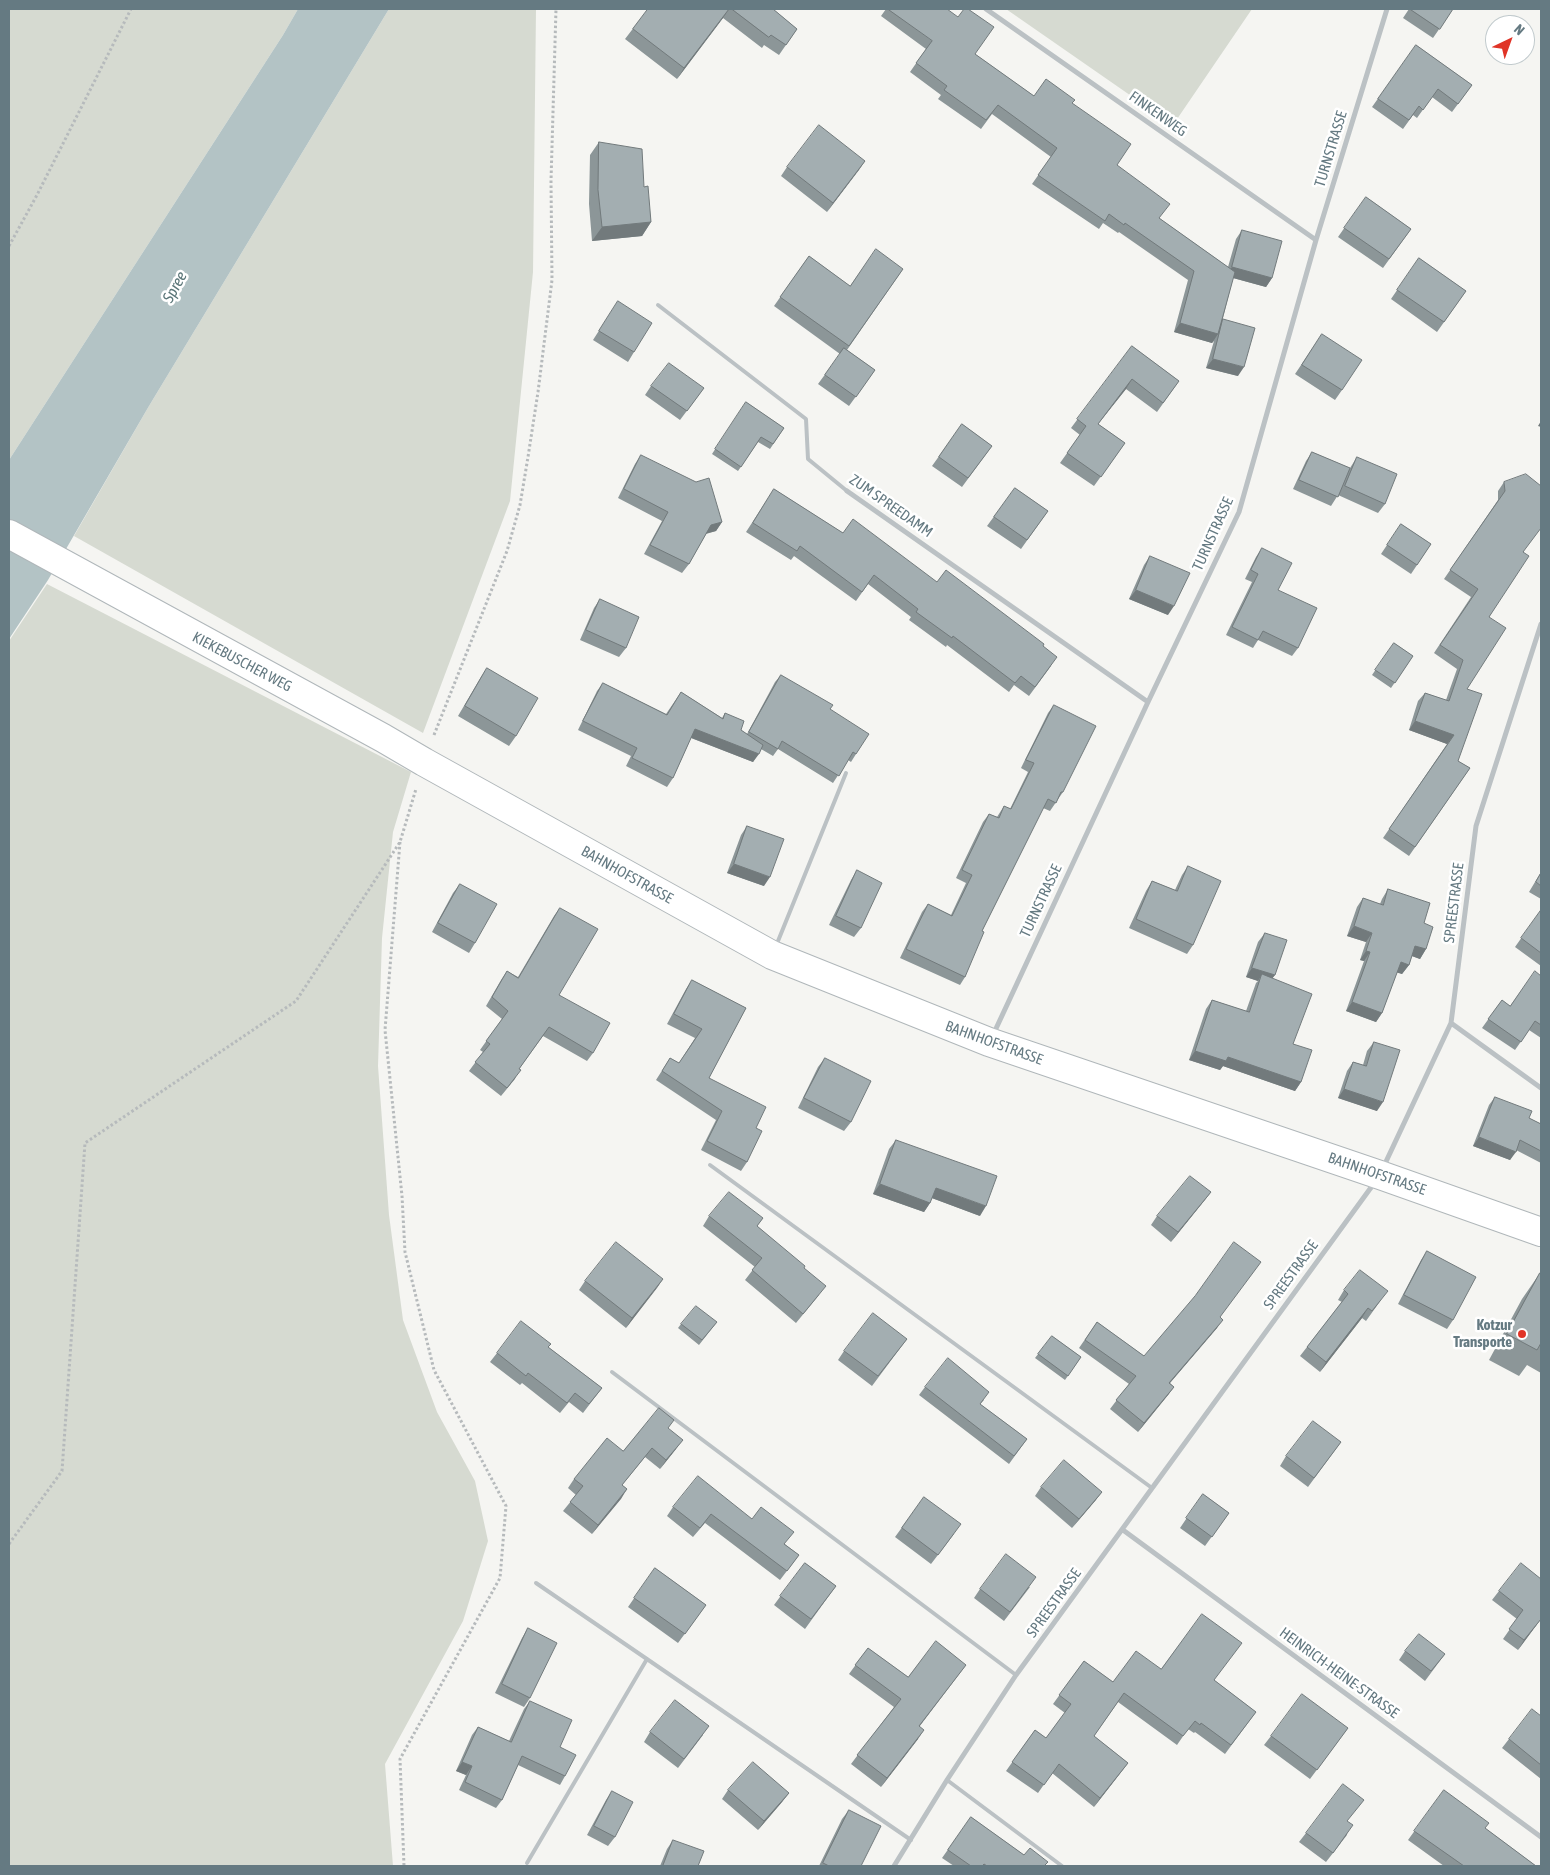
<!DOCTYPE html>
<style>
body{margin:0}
#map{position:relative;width:1550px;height:1875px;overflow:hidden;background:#f5f5f2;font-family:"Asap Condensed",sans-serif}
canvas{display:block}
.frame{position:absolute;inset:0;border:10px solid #657a82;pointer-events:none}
.north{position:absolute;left:1485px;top:15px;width:50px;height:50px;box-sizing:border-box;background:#fff;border:1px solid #c1cacd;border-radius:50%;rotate:42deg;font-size:14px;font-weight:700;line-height:20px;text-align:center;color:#657a82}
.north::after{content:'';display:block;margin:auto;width:18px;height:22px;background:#e03427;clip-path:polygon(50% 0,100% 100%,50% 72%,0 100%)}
</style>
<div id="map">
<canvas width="1550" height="1875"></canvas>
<div class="frame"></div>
<div class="north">N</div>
</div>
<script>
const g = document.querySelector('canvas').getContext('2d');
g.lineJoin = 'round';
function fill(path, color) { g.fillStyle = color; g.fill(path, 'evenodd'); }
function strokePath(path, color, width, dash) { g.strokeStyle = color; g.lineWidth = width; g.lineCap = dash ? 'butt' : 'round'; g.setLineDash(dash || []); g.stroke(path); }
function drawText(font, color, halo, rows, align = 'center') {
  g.font = font + ' "Asap Condensed",sans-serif'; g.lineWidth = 5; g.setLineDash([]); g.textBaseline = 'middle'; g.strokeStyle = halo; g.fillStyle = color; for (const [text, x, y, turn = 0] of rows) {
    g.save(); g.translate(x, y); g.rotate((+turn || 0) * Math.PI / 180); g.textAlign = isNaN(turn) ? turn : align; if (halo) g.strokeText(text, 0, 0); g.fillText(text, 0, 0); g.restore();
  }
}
const green = new Path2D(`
 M9,9H298L283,35L9,460Z
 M389,9H536L533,272L510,501L423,733L74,536L149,406Z
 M1006,9H1252L1173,125Z
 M47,584L411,772L393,832L382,938L378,1066L389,1215L403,1320L437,1412L475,1481L488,1541L463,1621L385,1764L393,1866H9V641Z`);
const water = new Path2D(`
 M298,9H389L149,406L48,580L9,639V460L283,35Z`);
const path = new Path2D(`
 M9,246L37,195L131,9
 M434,735L507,551L520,505L528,457L538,392L552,280L551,181L556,9
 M400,842L385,1030L402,1196L405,1252L434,1370L506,1506L500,1578L400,1759L404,1866
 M9,1544L62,1471L85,1143L296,1001L400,842L416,789`);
const lane = new Path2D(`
 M658,305L806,419L808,459L847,491
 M776,946L846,773
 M710,1165L1152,1488
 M612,1372L1016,1675
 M536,1583L911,1840
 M947,1780L1062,1866
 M527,1863L647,1659`);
const street = new Path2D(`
 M986,9L1316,240
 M847,491L1148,702
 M1451,1023L1541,1088
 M993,1035L1148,702L1239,512L1316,240L1387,9
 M1383,1168L1451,1023L1476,826L1541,624
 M1123,1530L1541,1837
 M894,1866L947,1780L1016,1675L1375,1182`);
const secondary = new Path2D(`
 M9,534L383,738L424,762L772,955L989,1042L1380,1175L1541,1232`);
const wall = new Path2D(`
 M648,9H773L797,29L779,55L764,45L762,48L723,18L677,79L625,39Z
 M886,9H947L975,54L1034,96L1072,103L1117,165L1159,218L1228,267L1236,239L1242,230L1272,278L1266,287L1233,278L1222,322L1223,319L1238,376L1206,368L1214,341L1212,343L1174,332L1188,280L1119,232L1118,233L1103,223L1099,229L1032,184L1051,157L992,114L981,129L938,99L941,95L910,72L926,49L881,16Z
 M1409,9H1453L1433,38L1403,18Z
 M1416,45L1472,85L1452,112L1432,97L1417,118L1413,115L1403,129L1372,107Z
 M599,142L644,187L651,222L642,236L592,241L589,204L590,155Z
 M865,161L827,212L781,176L787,167Z
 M1366,197L1411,229L1383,268L1338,237Z
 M809,256L850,286L903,269L847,350L875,370L849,406L818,384L840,354L774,306Z
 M1419,258L1466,291L1437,332L1391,299Z
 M618,301L634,352L628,362L593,340Z
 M1322,334L1342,390L1335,400L1295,374Z
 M1132,346L1179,381L1157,412L1126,389L1098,424L1125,443L1094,486L1060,463L1080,435L1071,428Z
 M651,386L704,388L680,420L645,395Z
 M746,402L784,428L770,449L758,442L738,471L712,454Z
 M962,424L992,446L962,487L932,466Z
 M1312,452L1350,468L1357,457L1385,504L1378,513L1338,495L1331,506L1293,489L1306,461Z
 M641,455L722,522L716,531L706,534L689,564L682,573L644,554L662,521L618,498L635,464Z
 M1504,482L1524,552L1489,617L1467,689L1458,761L1470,768L1409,856L1383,838L1447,744L1409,730L1418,701L1425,693L1446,700L1457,669L1434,653L1471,597L1444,579L1498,500V491Z
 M1015,488L1048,511L1021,549L987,526Z
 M774,489L843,533L937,582L1043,646L1051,666L1029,696L1014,685L1009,692L947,645L946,647L909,620L911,617L868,584L856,601L794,556L791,560L746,532Z
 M1401,524L1431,544L1411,574L1381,554Z
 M1262,548L1278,590L1298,648L1292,656L1258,640L1253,648L1226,635L1252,582L1245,579L1256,557Z
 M1150,556L1168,615L1129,599L1144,565Z
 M600,599L626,648L619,657L580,640L594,608Z
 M1394,643L1413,656L1391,688L1372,675Z
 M487,668L516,736L509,746L458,716L481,677Z
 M781,675L830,709L856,754L851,762L848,760L833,783L778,749L773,756L761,749L753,762L691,738L673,778L667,787L626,766L631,756L578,730L597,691L603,683L666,714L681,692L722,718L725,713L741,730L747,734L775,682Z
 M1054,705L1063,792L1050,811L1043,808L982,931L965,977L960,985L900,958L922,912L928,904L951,915L966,883L956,878L983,822L989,814L997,817L1004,806L1010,809L1028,772L1021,768L1048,713Z
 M747,826L764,886L727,873L741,835Z
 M1188,866L1193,945L1187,954L1129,928L1146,891L1152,881L1175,890L1182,875Z
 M857,870L861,928L854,937L829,925L851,880Z
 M1541,872V899L1529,892Z
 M460,884L475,943L469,953L432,932L453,893Z
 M1388,889L1424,923L1426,949L1420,959L1412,956L1409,965L1402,974L1397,972L1382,1013L1376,1022L1346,1011L1364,961L1360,960L1366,942L1347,936L1357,907L1363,898L1380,904L1382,899Z
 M560,908L559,995L593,1053L587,1061L543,1036L519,1069L515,1079L501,1096L469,1071L483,1052L480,1050L502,1019L486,1006L501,980L507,971L518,977L554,916Z
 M1541,910V966L1515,947Z
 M1265,933L1275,975L1272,978L1293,1044L1301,1082L1295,1091L1223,1066L1220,1070L1189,1060L1206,1009L1212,1000L1246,1011L1256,983L1258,981L1246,977L1258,942Z
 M1541,976V1038L1529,1030L1515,1050L1482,1028L1502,1000L1510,1006Z
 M692,980L746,1008L709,1078L756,1128L747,1162L741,1171L701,1150L716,1120L656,1080L670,1058L679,1063L695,1038L667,1024L686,989Z
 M1374,1042L1377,1111L1338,1098L1347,1071L1353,1062L1363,1065L1367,1051Z
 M825,1058L851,1122L844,1131L798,1108L818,1067Z
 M1495,1097L1529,1118L1541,1124V1163L1516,1150L1510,1160L1473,1146L1489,1105Z
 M896,1140L980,1216L932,1198L930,1203L924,1212L873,1194L889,1149Z
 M1211,1192L1204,1201L1171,1242L1151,1225L1157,1216Z
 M709,1216L763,1218L757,1226L804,1268L819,1295L796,1323L745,1280L755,1267L703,1226Z
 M1427,1251L1453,1320L1447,1329L1398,1304L1421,1260Z
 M1540,1273H1541V1373L1527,1365L1519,1376L1489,1360L1522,1299Z
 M663,1279L626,1328L579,1290L585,1281Z
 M1344,1290L1381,1300L1366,1321L1362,1318L1320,1372L1300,1356L1342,1302L1338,1300Z
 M1220,1317L1217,1328L1170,1383L1174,1387L1168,1395L1138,1432L1110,1409L1129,1384L1079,1348L1097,1322L1144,1356Z
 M717,1322L699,1345L678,1328L681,1324Z
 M1052,1336L1081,1357L1065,1380L1035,1358Z
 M907,1339L872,1386L838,1360L844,1351Z
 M548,1347L602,1388L583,1413L569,1402L560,1413L522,1383L520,1385L490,1362L497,1353Z
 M925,1387L984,1400L980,1404L1027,1439L1009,1464L919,1395Z
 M668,1428L676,1449L660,1469L645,1457L622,1485L627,1489L592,1534L563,1511L576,1495L568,1488L574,1479L623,1451Z
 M1341,1442L1308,1487L1280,1466L1286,1456Z
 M1041,1487L1102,1492L1095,1501L1072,1528L1035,1496Z
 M1203,1494L1229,1513L1205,1546L1180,1528Z
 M924,1497L954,1534L931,1564L895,1537Z
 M673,1507L752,1519L799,1555L780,1580L705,1523L693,1537L667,1516Z
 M805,1563L836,1586L805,1629L774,1605Z
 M655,1568L706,1605L678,1643L628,1607Z
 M1541,1579V1619L1518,1650L1503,1639L1517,1619L1492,1600L1499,1591Z
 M1030,1587L1004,1621L974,1598L980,1589Z
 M528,1628L530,1698L524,1707L495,1693L522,1638Z
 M868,1648L908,1677L966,1665L919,1726L918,1739L881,1787L851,1764L894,1707L849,1674Z
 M1405,1651L1445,1654L1425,1681L1399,1660Z
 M1084,1661L1113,1682L1161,1669L1214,1680L1256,1712L1225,1754L1195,1732L1194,1733L1188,1729L1177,1745L1118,1702L1094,1736L1128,1763L1094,1807L1052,1773L1038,1793L1006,1771L1035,1730L1046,1738L1065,1713L1053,1704Z
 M530,1701L560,1747L565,1776L560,1785L518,1765L502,1800L496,1808L459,1790L466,1775L456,1771L472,1735L478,1727L509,1741L524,1709Z
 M1541,1716V1779L1502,1748L1509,1739Z
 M1348,1728L1310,1779L1264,1745L1271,1736Z
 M650,1732L703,1735L678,1768L644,1742Z
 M728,1790L789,1793L782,1802L758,1830L722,1799Z
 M1444,1790L1485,1828L1536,1866H1444L1408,1840Z
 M612,1791L615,1837L608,1846L587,1835L606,1800Z
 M849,1810L861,1866H819L842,1819Z
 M971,1817L1024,1855L1044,1866H954L942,1858Z
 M1348,1822L1347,1835L1326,1862L1299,1842L1306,1833Z
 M673,1840L698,1866H660L667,1849Z`);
const shadedWall = new Path2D(`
 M729,9L723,18L677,79L684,68Z
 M865,161L859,170L827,212L833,203Z
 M651,222L642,236L592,241L602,227Z
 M1232,267L1272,278L1266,287L1226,276Z
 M1180,323L1218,334L1212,343L1174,332Z
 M1213,359L1244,367L1238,376L1206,368Z
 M1132,379L1126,389L1091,433L1098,424Z
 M1541,421V427L1538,426Z
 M722,522L716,531L704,534L711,525Z
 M1136,590L1174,606L1168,615L1129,599Z
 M1415,721L1454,735L1447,744L1409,730Z
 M695,729L759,754L753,762L689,737Z
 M734,864L770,877L764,886L727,873Z
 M1354,926L1372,933L1366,942L1347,936Z
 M1415,946L1426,949L1420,959L1409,955Z
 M1366,951L1370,952L1364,961L1360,960Z
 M1401,962L1409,965L1402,974L1395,972Z
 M1252,968L1275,975L1268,984L1262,974L1258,981L1246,977Z
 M1352,1002L1382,1013L1376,1022L1346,1011Z
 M1195,1051L1228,1057L1301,1082L1295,1091L1223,1066L1220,1070L1189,1060Z
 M1344,1089L1383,1102L1377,1111L1338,1098Z
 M1479,1137L1516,1152L1510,1160L1473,1146Z
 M880,1184L930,1203L924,1212L873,1194Z
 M936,1188L986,1206L980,1216L929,1197Z
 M1211,1192L1204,1201L1171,1242L1178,1232Z
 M663,1279L657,1288L626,1328L632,1318Z
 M1368,1308L1362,1318L1320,1372L1326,1362Z
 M1223,1320L1217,1328L1163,1391L1169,1383Z
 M1174,1387L1168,1395L1138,1432L1144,1423Z
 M683,1440L676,1449L660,1469L666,1460Z
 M627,1489L621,1499L592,1534L598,1525Z
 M1102,1492L1095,1501L1072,1528L1079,1519Z
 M1541,1619L1518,1650L1524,1640Z
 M966,1665L960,1673L913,1735L919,1726Z
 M924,1730L918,1739L881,1787L887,1778Z
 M462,1762L472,1766L466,1775L456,1771Z
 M1128,1763L1122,1771L1094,1807L1100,1798Z
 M789,1793L782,1802L758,1830L764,1821Z`);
const building = new Path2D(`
 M648,9H729L684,68L633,29Z
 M732,9H773L797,29L786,45L771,35L769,37Z
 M888,9H947L958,17L964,9H968L994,27L975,54L1034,96L1046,79L1075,100L1072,103L1131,144L1117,165L1170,204L1159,218L1235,272L1218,334L1180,323L1194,271L1125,223L1124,225L1109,214L1105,221L1038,175L1057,148L998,105L986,120L944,90L947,86L916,63L932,41Z
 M1410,9H1453L1440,29Z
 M1416,45L1472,85L1458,104L1438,89L1423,110L1419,106L1409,120L1378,99Z
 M819,125L865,161L833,203L787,167Z
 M599,142L642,149L644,187L648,186L651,222L602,227L598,190Z
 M1366,197L1411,229L1389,259L1344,228Z
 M1242,230L1282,241L1272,278L1232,267Z
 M876,249L903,269L849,346L780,297L809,256L850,286Z
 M1419,258L1466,291L1444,322L1397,290Z
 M618,301L652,323L634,352L599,331Z
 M1223,319L1255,328L1244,367L1213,359Z
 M1322,334L1362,360L1342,390L1302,365Z
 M1132,346L1179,381L1163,403L1132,379L1098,424L1125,443L1101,477L1067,453L1086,426L1077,419Z
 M844,348L875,370L856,397L825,375Z
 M669,363L704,388L687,411L651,386Z
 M746,402L784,428L773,444L761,437L741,467L715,449Z
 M962,424L992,446L968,478L939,457Z
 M1312,452L1350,468L1338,497L1299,480Z
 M641,455L696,482L709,478L722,522L711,525L689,564L650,545L668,512L624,489Z
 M1357,457L1397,474L1385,504L1345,486Z
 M1526,474L1541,486V528L1523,552L1529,556L1489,617L1506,628L1467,689L1482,694L1458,761L1470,768L1415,847L1389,829L1454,735L1415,721L1425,693L1449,701L1463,660L1440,645L1478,589L1450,570L1505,491L1504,482Z
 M1015,488L1048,511L1027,540L994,517Z
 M774,489L843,533L853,519L937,582L946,570L1044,644L1043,646L1057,657L1035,687L1021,676L1015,683L953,636L952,638L916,612L918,609L874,575L862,592L800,546L797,551L753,523Z
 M1401,524L1431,544L1417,565L1387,545Z
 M1262,548L1292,563L1278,590L1317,608L1298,648L1263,631L1258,640L1232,627L1258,574L1251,570Z
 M1150,556L1190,573L1174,606L1136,590Z
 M600,599L639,617L626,648L586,630Z
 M1394,643L1413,656L1395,683L1375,670Z
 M487,668L538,698L516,736L465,706Z
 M781,675L833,705L830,709L869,734L856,754L853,752L839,776L782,741L778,749L749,732Z
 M603,683L667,715L681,692L723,719L725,713L744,721L741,730L763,745L759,754L695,729L673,778L632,758L637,748L583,721Z
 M1054,705L1096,726L1063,792H1061L1056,803L1048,799L982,931L984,932L965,977L906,949L928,904L952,916L972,875L962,870L989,814L999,818L1004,806L1011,809L1034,763L1026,760Z
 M747,826L784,839L770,877L734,864Z
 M1188,866L1221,881L1193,945L1136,919L1152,881L1177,891Z
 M857,870L882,883L861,928L836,916Z
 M1541,873V886L1536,882Z
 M460,884L497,904L475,943L438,923Z
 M1388,889L1430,903L1424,923L1433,927L1426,949L1415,946L1409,965L1401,962L1382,1013L1352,1002L1370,952L1366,951L1372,933L1354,926L1363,898L1383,905Z
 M560,908L598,929L559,995L610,1023L593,1053L549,1027L519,1069L521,1070L507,1088L475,1062L490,1044L486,1041L508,1011L492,997L507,971L518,978Z
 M1541,910V953L1521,938Z
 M1265,933L1287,940L1275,975L1252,968Z
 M1535,971L1541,976V1025L1535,1021L1521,1042L1488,1019L1502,1000L1510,1006Z
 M1262,974L1312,994L1293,1044L1312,1050L1301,1082L1228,1057L1226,1061L1195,1051L1212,1000L1249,1012Z
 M692,980L746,1008L709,1078L766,1107L756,1128L762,1131L747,1162L707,1141L722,1111L662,1071L670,1058L679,1063L702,1029L674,1014Z
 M1374,1042L1400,1050L1383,1102L1344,1089L1353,1062L1366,1066Z
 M825,1058L871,1081L851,1122L804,1098Z
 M1495,1097L1532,1111L1529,1118L1541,1124V1151L1520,1140L1516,1152L1479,1137Z
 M896,1140L997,1176L986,1206L936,1188L930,1203L880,1184Z
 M1190,1176L1211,1192L1178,1232L1157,1216Z
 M729,1192L763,1218L757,1226L805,1266L804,1268L826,1286L803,1314L752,1270L762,1258L709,1216Z
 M616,1242L663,1279L632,1318L585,1281Z
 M1234,1242L1261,1262L1220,1317L1223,1320L1169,1383L1174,1387L1144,1423L1116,1400L1136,1376L1085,1340L1097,1322L1144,1356L1195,1296Z
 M1427,1251L1476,1277L1453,1320L1404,1295Z
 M1360,1270L1388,1291L1372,1311L1368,1308L1326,1362L1307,1347L1348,1294L1344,1290Z
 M1540,1273H1541V1343L1537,1350L1507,1334Z
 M696,1306L717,1322L702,1340L681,1324Z
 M873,1313L907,1339L878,1376L844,1351Z
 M521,1321L551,1344L548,1347L602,1388L589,1404L575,1393L567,1403L528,1373L526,1376L497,1353Z
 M1052,1336L1081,1357L1068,1376L1038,1354Z
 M948,1358L989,1392L980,1404L1027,1439L1014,1456L925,1387Z
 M659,1408L674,1420L668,1428L683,1440L666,1460L652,1448L622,1485L627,1489L598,1525L570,1502L583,1486L574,1479L607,1438L623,1451Z
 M1313,1421L1341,1442L1314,1478L1286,1456Z
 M1064,1460L1102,1492L1079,1519L1041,1487Z
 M698,1476L752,1519L761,1507L794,1532L784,1544L799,1555L787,1571L711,1514L700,1528L673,1507Z
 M1203,1494L1229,1513L1212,1537L1186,1518Z
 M924,1497L961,1524L938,1555L902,1528Z
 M1006,1554L1036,1577L1010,1612L980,1589Z
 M805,1563L836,1586L811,1619L780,1596Z
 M1521,1563L1541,1579V1619L1524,1640L1509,1629L1523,1610L1499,1591Z
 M655,1568L706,1605L685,1634L634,1598Z
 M1202,1614L1242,1643L1214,1680L1256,1712L1231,1745L1201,1723L1200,1725L1195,1721L1183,1736L1124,1693L1094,1736L1128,1763L1100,1798L1059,1764L1044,1785L1012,1762L1035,1730L1046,1738L1071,1704L1059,1695L1084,1661L1113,1682L1136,1651L1161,1669Z
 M528,1628L557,1643L530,1698L502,1684Z
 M1419,1634L1445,1654L1431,1671L1405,1651Z
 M936,1641L966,1665L919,1726L924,1730L887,1778L857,1755L901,1699L855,1665L868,1648L908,1677Z
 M1302,1694L1348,1728L1317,1770L1271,1736Z
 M675,1700L709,1726L684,1759L650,1732Z
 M530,1701L572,1720L560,1747L576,1755L565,1776L522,1756L502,1800L465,1782L472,1766L462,1762L478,1727L511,1742Z
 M1532,1709L1541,1716V1765L1509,1739Z
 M753,1762L789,1793L764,1821L728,1790Z
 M1343,1784L1364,1800L1347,1821L1353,1825L1333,1853L1306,1833Z
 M1444,1790L1489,1823L1485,1828L1536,1866H1464L1414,1831Z
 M612,1791L633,1802L615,1837L594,1826Z
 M849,1810L881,1826L861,1866H829L823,1863Z
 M971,1817L1024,1855L1030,1848L1048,1862L1044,1866H987L984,1864L982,1866H971L948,1850Z
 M673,1840L704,1851L698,1866H663Z`);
const markers = [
 [1522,1334,5,"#e03427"]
];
const streetNames = [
 ["FINKENWEG",1158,114,35],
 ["TURNSTRASSE",1331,149,-73],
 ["ZUM SPREEDAMM",891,506,35],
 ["TURNSTRASSE",1213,534,-66],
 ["KIEKEBUSCHER WEG",242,662,28],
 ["BAHNHOFSTRASSE",627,875,29],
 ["TURNSTRASSE",1041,901,-65],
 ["SPREESTRASSE",1454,903,-83],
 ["BAHNHOFSTRASSE",994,1043,20],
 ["BAHNHOFSTRASSE",1377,1174,19],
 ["SPREESTRASSE",1291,1275,-54],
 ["SPREESTRASSE",1054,1603,-54],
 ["HEINRICH-HEINE-STRASSE",1339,1673,36]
];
const poiNames = [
 ["Kotzur",1512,1325],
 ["Transporte",1512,1342]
];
const waterNames = [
 ["Spree",175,287,-61]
];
fill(green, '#d6dad1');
fill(water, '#b3c3c5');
strokePath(secondary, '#b0b7ba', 30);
strokePath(path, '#b6babc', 3, [2.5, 2.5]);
strokePath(lane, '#bbc1c4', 4);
strokePath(street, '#bbc1c4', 5);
strokePath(secondary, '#fff', 28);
fill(wall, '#8c9698');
fill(shadedWall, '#727a7c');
fill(building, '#a3aeb1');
strokePath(building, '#727a7c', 1);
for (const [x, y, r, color] of markers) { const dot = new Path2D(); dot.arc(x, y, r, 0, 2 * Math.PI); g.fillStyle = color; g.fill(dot); strokePath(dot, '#fff', 2); }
drawText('15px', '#657a82', '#fff', streetNames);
drawText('bold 15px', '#657a82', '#fff', poiNames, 'right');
drawText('italic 16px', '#5b7678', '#fff', waterNames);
</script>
